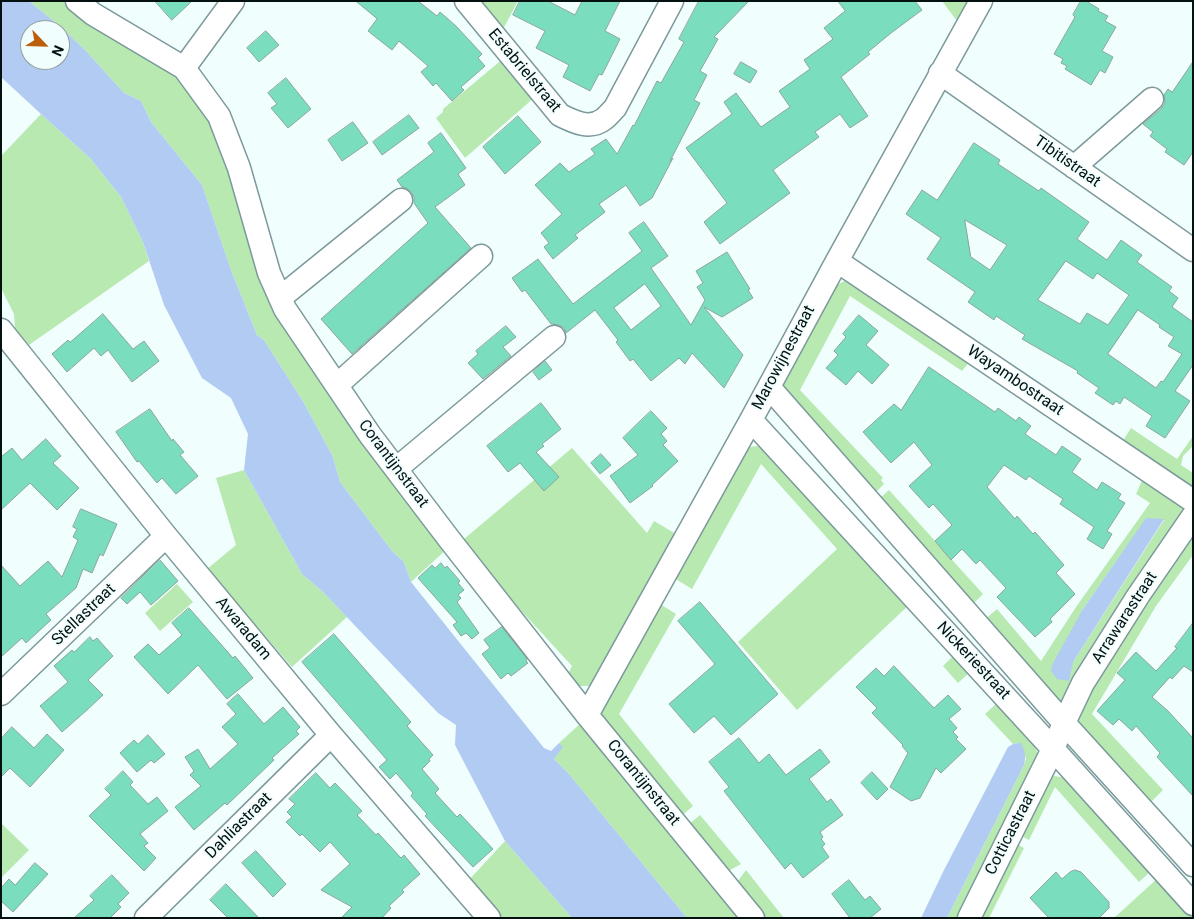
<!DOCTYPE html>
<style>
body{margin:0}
#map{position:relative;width:1194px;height:919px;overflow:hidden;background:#f1fefe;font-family:Roboto,sans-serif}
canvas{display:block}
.frame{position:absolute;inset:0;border:2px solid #051011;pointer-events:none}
.north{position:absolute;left:20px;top:20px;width:50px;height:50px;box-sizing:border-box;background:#f1fefe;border:1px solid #939f9f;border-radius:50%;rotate:114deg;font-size:14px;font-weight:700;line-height:20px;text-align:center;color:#051011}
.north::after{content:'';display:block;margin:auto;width:18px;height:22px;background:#bc5f0d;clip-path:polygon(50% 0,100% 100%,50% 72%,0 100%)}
</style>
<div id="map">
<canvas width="1194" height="919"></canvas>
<div class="frame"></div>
<div class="north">N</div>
</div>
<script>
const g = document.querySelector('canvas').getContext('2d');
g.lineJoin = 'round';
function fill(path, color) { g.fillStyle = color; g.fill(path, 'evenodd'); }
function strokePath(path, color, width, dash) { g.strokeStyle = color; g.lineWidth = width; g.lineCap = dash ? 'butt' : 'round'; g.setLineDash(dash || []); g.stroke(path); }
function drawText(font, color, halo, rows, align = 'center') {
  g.font = font + ' Roboto,sans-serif'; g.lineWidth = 4; g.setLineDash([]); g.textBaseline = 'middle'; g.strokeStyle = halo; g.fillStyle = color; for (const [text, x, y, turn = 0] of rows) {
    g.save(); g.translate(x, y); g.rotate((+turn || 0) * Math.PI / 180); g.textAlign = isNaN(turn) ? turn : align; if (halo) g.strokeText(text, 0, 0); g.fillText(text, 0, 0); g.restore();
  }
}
const green = new Path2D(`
 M29,1H67L181,79L217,129L257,260L448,548L411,582L404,562L392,551L340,482L333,457L304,403L264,340L257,335L231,270L202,185L151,122L141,101L124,93L86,51L62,28Z
 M478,1H518L501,33Z
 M942,1H969L957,21Z
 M505,57L535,97L465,158L436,118L443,112V109Z
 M41,114L90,158L121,197L143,242L149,261L29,345L15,329L14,314L1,288V156Z
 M850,278L971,360L962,371L850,296L800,390L883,478L881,480L884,484L873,495L783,389L784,381L835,286Z
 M1131,428L1177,459L1193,436V446L1183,456L1181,465L1193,473V494L1121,444Z
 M757,446L765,447L909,605L797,710L738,642L837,549L761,464L692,589L674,578L743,451L750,447Z
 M572,448L647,533L654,521L676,534L591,686H579L568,674L572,666L515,604L464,539Z
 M244,470L302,574L323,592L347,617L292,667L207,569L236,545L216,478Z
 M1144,476L1181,505L1185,511L1065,707L983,621L997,609L1041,661L1076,607L1150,503L1136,494ZM1146,519L1164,520L1073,662L1083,609Z
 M889,490L983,594L970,607L876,502Z
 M1193,527V555L1156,606L1092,714L1163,790L1148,805L1074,720L1086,685Z
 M177,584L193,602L160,631L145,613Z
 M660,604L676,614L619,714L693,806L679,818L601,714L602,706Z
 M953,656L969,673L958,683L943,666Z
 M996,704L1034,744L1038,755L964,918H947L1024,765L1026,758L1018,743L1013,744L985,714Z
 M581,723L742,918H687L569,774L554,759L562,747L559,743Z
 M1054,776L1061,777L1067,779L1152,870L1139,882L1055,787L1029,840L1016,833L1047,778Z
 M700,815L741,864L725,873L687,826Z
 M2,824L29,850L1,878V825Z
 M505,841L572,918H497L466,883Z
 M1012,841L1024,848L989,918H973Z
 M746,870L784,918H762L735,885Z
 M1159,877L1193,914L1192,918H1114Z`);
const water = new Path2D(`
 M1,1H29L62,28L86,51L124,93L141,101L151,122L202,185L231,270L257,335L264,340L304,403L333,457L340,482L392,551L404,562L411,582L544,748L551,751L559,743L563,747L554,759L569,774L687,918H572L505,841L455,745L456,725L438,713L323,592L302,574L244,470L248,434L231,398L202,378L164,305L143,242L121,197L90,158L41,114L1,77ZM30,30H60V60H30Z
 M1146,518L1164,519L1073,662L1069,681L1057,679L1051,671L1052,665L1083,609Z
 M1018,743H1021C1025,751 1026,757 1024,765L947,918H921L944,870L1008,747L1013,744Z`);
const building = new Path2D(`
 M155,1H192L172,20Z
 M356,1H418L437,16L440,12L456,26L482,54L478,58L485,66L461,87L464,90L452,101L436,83L433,86L421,72L428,66L399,41L392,50L368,31L377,19Z
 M520,1H548L575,15L582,1H620L605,31L620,39L602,75L599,74L590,91L563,77L569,65L536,48L545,31L513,15Z
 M699,1H749L714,37L718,39L700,71L707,75L694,100L700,103L670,161L673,158L652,198L640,206L626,185L599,204L605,212L575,235L578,238L553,259L544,247L549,243L541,233L562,214L535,185L560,163L569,172L595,154L591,149L606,139L617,154L633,125L634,126L657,81L661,83L684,42L679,39Z
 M838,1H915L922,10L891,33L868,52L870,54L841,77L868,116L850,128L840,114L815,132L819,137L773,170L790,193L720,244L704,222L727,203L686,148L732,114L724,102L736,93L761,127L790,107L779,91L810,69L804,60L833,39L824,28L845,11Z
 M1081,1H1086L1099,9L1098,11L1108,16L1105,21L1116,27L1102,51L1113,57L1105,73L1100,70L1091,85L1065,69L1067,66L1061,63L1063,59L1054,54L1075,17L1073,15Z
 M266,31L279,45L259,62L247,48Z
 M741,62L757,71L750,83L734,74Z
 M1193,62V152L1184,165L1165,152L1167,149L1150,136L1153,132L1143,124L1161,109L1165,103L1164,95L1168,89L1172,92Z
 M286,78L311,109L288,128L271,108L277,104L268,93Z
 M409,115L419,128L382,155L373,142Z
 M518,116L541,142L505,174L483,147Z
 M353,122L368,143L342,161L328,140Z
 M441,133L466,168L458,174L465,185L435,207L471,248L352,354L321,319L428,223L414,203V197L411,192L406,188L402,187L397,180L434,152L428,143Z
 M974,143L1000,160L998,164L1039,191L1041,188L1089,222L1077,239L1107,260L1121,240L1142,255L1137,262L1172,287L1169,291L1178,298L1172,307L1193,322V365L1175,391L1190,401L1165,438L1146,426L1152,416L1124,397L1120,404L1116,401L1113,405L1095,393L1099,388L1077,373L1078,371L1022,339L1025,335L996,316L994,320L968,302L975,292L927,259L941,238L906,214L922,190L937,200ZM965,220L1007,245L990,270L971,257ZM1066,261L1093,279L1097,273L1129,295L1108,325L1087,313L1080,324L1038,300ZM1138,310L1160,325L1159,327L1174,337L1168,346L1182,354L1163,382L1161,381L1156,388L1108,354Z
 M644,222L668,256L651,268L691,325L705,300L697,287L703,283L696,271L727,252L750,289L748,290L753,298L722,317L704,307L743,355L724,388L692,353L685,364L679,358L651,381L633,359L630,361L616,342L618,340L595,310L566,333L564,328L559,325L551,324L525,290L522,292L512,278L538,259L573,304L642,251L629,233ZM645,284L661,306L631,330L614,308Z
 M103,314L133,349L144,341L159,361L132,382L108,350L101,356L94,348L67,372L52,354L68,340L70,342Z
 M859,315L878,331L866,345L889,365L872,384L858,371L846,385L826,368L838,355L834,351L846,337L843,334Z
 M506,326L516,337L503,347L511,356L483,379L468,363L478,354L476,351Z
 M545,361L552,370L539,380L533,372Z
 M929,367L995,412L998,408L1016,421L1019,417L1031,426L1025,434L1056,455L1062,446L1081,459L1072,472L1097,490L1102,482L1121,494L1118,499L1125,503L1107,531L1112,534L1103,549L1087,539L1094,527L1060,504L1063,499L1029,476L1026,480L1004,465L987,487L1015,519L1017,516L1033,534L1035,532L1064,565L1056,573L1075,594L1050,619L1052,622L1035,637L997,597L1006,588L980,560L976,564L962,549L951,560L935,541L952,525L933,504L929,508L909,486L932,465L914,442L891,463L863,432L894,404L901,410Z
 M541,403L561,429L542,444L544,446L536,452L559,477L544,491L520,463L508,472L487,446Z
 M150,409L172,441L173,439L184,452L180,455L198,476L176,494L162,478L157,483L139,461L137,462L116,432Z
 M651,411L667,428L661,434L667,441L663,445L678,461L652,485L653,486L630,503L610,476L638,455L623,438Z
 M46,439L61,456L53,463L79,488L57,510L30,483L1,510V457L12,448L22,460Z
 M601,454L611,465L600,474L591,463Z
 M81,509L117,524L103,556L100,554L92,573L83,569L76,588L46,614L51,620L26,643L22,638L1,657V565L20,586L48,561L62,577L78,540L73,537L77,529L73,527Z
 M160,560L178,581L151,605L140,592L127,604L121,598Z
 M441,563L445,568L447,566L460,581L458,583L464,590L458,595L461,598L457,602L479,633L472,639L466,633L461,636L453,625L457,622L418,578L432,565L435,568Z
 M700,602L778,694L731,735L714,716L694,733L669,704L715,664L678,621Z
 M189,608L233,658L235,656L253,678L227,699L198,665L168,694L134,657L148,644L159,655L182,635L172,623Z
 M1193,623V672L1184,666L1172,679L1170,677L1152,697L1168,711L1193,738V796L1157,757L1160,753L1136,726L1132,731L1119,719L1113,725L1097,711L1125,680L1117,673L1136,652L1156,671L1177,648L1175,647Z
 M502,627L527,659L526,661L528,663L511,676L508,673L501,679L482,654L490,648L484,640Z
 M334,634L411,722L407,726L433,755L429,759L430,761L422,769L439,789L435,793L457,817L460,814L493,849L473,867L425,816L427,814L411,796L413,793L396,773L390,779L379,767L387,760L302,662Z
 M90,637L93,641L97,638L113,656L88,680L103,695L87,710L62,732L40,706L68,682L54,666L72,650L74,652Z
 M894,666L934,708L948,695L961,709L949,719L957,728L953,732L958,737L956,739L966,749L941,773L936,768L920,798L911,801L890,787L908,753L902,746L903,745L872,713L877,708L856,687L876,668L884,676Z
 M238,694L264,724L283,707L300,727L296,731L299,734L272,758L274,760L227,805L225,803L194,830L175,807L201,786L190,775L194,771L185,757L198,749L210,769L238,744L222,727L236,714L227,704Z
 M12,727L34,748L47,734L64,750L30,787L10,768L1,777V739Z
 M148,735L165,754L154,763L151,760L137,772L120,753L134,740L138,744Z
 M739,738L759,763L769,754L786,775L820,749L830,762L809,779L827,802L831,799L843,815L820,832L823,837L821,839L825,844L822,847L829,857L803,878L791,863L785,869L724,791L729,787L709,762Z
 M123,771L133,782L130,785L148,804L157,797L168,811L140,834L148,843L144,846L156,858L144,871L89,816L111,795L105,789Z
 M872,772L888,789L877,800L861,783Z
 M316,773L330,788L335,783L362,811L357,815L376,835L378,833L401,858L404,855L420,874L402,890L404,892L389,906L391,908L382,918H341L352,907L321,890L350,864L330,842L320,852L302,834L300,836L286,822L292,817L287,812L295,804L289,799Z
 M256,851L286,884L273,897L242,863Z
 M35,863L48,874L13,912L1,901V888L9,879L15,885Z
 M1075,870L1081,872L1109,902V908L1099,918H1049L1030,898L1056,872L1062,879L1070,872Z
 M112,875L129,893L118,904L121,907L110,918H74L94,900L90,896Z
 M849,880L865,900L870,896L881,909L870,918H850L832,894Z
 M226,884L259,918H228L210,900Z`);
const minor = new Path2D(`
 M77,1L93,14L184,68L219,116L239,168L269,273L285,309L370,435L449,539L587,715L753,918
 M466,1L560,115C574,122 590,130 604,119C608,116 612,111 615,108L672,1
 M184,68L233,1
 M940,73L1193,250
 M1074,167L1152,99
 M837,261L1193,501
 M280,298L401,200
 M1,330L166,536L331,735L489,918
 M337,385L481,256
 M769,387L1064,723L1193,865
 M751,420L1053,749L1193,904
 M396,469L554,337
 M1,694L166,536
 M587,715L751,420L837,261L981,1
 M146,918L331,735
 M969,918L1053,749L1064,723L1083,683L1138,596L1193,516`);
const streetNames = [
 ["Estabrielstraat",524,71,50],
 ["Tibitistraat",1067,162,35],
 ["Marowijnestraat",784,358,-62],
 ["Wayambostraat",1015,381,34],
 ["Corantijnstraat",393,464,53],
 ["Stellastraat",84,615,-44],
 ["Arrawarastraat",1125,618,-57],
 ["Awaradam",243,629,50],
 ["Nickeriestraat",973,661,47],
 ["Corantijnstraat",643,783,51],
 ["Dahliastraat",239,826,-45],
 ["Cotticastraat",1011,833,-63]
];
fill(green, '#b8e9b1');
fill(water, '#b1cbf2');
fill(building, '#7addbd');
strokePath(building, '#8ca69c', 1);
strokePath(minor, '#7c999b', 25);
strokePath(minor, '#fff', 22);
drawText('16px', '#051011', '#f1fefe', streetNames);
</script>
